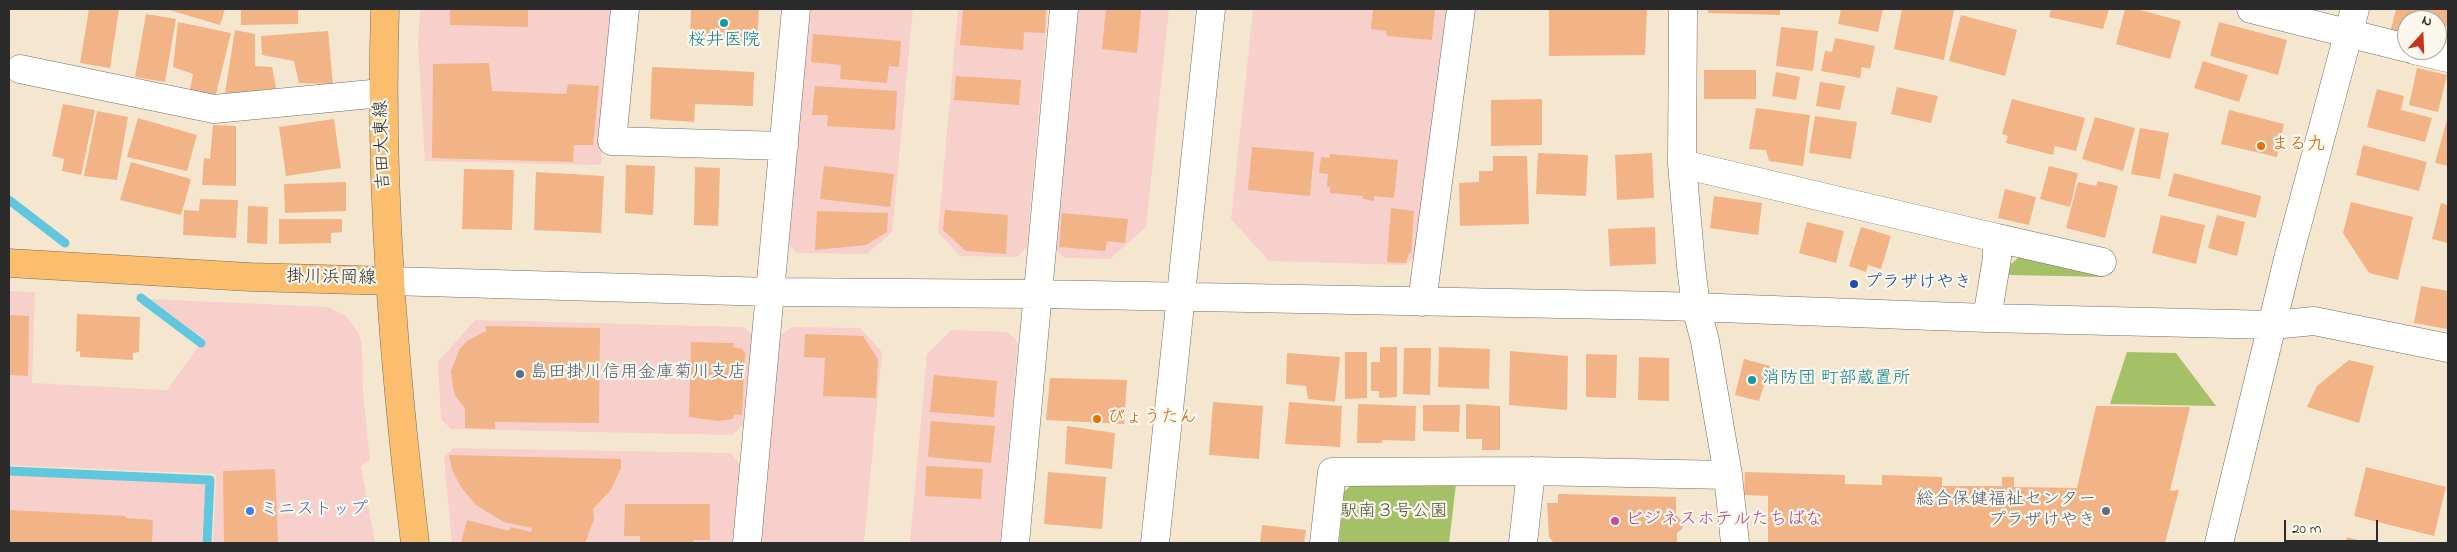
<!DOCTYPE html>
<meta charset="utf-8">
<style>
body{margin:0}
#map{position:relative;width:2457px;height:552px;overflow:hidden;background:#f5e7cf;font-family:"Indie Flower",sans-serif}
canvas{display:block}
.frame{position:absolute;inset:0;border:10px solid #2b2b2b;pointer-events:none}
.north{position:absolute;left:2397px;top:10px;width:50px;height:50px;box-sizing:border-box;background:#fbf7ec;border:1px solid #a8a59f;border-radius:50%;rotate:20deg;font-size:14px;font-weight:700;line-height:20px;text-align:center;color:#2b2b2b}
.north::after{content:'';display:block;margin:auto;width:18px;height:22px;background:#c8321e;clip-path:polygon(50% 0,100% 100%,50% 72%,0 100%)}
.scale{position:absolute;left:2284px;top:520px;width:94px;height:22px;box-sizing:border-box;border:2px solid #2b2b2b;border-top:0;padding-left:6px;font-size:15px;line-height:18px;white-space:nowrap;color:#2b2b2b;-webkit-text-stroke:4px #fbf7ec;paint-order:stroke}
</style>
<div id="map">
<canvas width="2457" height="552"></canvas>
<div class="frame"></div>
<div class="north">N</div>
<div class="scale">20 m</div>
</div>
<script>
const g = document.querySelector('canvas').getContext('2d');
g.lineJoin = 'round';
function fill(path, color) { g.fillStyle = color; g.fill(path, 'evenodd'); }
function strokePath(path, color, width, dash) { g.strokeStyle = color; g.lineWidth = width; g.lineCap = dash ? 'butt' : 'round'; g.setLineDash(dash || []); g.stroke(path); }
function drawText(font, color, halo, rows, align = 'center') {
  g.font = font + ' "Indie Flower","Klee One",sans-serif'; g.lineWidth = 4.5; g.setLineDash([]); g.textBaseline = 'middle'; g.strokeStyle = halo; g.fillStyle = color; for (const [text, x, y, turn = 0] of rows) {
    g.save(); g.translate(x, y); g.rotate((+turn || 0) * Math.PI / 180); g.textAlign = isNaN(turn) ? turn : align; if (halo) g.strokeText(text, 0, 0); g.fillText(text, 0, 0); g.restore();
  }
}
const built = new Path2D(`
 M420,9H613L601,165L425,161L418,47Z
 M809,9H913L892,232L867,254L797,253L788,243Z
 M958,9H1048L1027,247L1017,257L960,256L938,232Z
 M1076,9H1169L1146,227L1110,259L1064,258L1055,248Z
 M1253,9H1446L1416,256L1405,265L1269,261L1231,219Z
 M9,291L35,292L32,383L167,390L204,339L150,299L329,307L346,316L358,332L362,345L363,393L370,460L361,466L375,543H213L216,474L9,465Z
 M475,320L743,327L752,334L743,425L732,435L451,429L441,419L438,362Z
 M791,327L860,328L882,352L864,543H760L779,337Z
 M952,330L1008,332L1018,342L1000,543H910L927,354Z
 M453,448L731,453L740,464L733,543H452L444,458Z
 M9,475L206,483L202,543H9Z`);
const green = new Path2D(`
 M2019,257L2106,277L2008,275L2011,264Z
 M2127,352L2176,353L2216,406L2110,404Z
 M1354,482L1456,484L1449,543H1339L1344,492Z`);
const stream = new Path2D(`
 M9,200L65,243
 M141,298L201,343
 M9,471L210,480L207,543`);
const building = new Path2D(`
 M89,9H119L110,68L80,63Z
 M166,9H225L220,25Z
 M241,9H298V24L241,25Z
 M450,9H528V27L450,25Z
 M691,9H759L757,43L690,38Z
 M963,9H1046L1045,33L1024,32L1023,50L960,45Z
 M1106,9L1141,10L1137,53L1102,49Z
 M1373,9H1435L1432,40L1387,36L1386,31L1371,29Z
 M1549,9H1647L1645,55L1549,56Z
 M1708,9H1780V15L1708,13Z
 M1841,9H1883L1878,32L1838,24Z
 M1902,9L1954,10L1944,60L1894,49Z
 M2051,9H2109L2103,29L2049,17Z
 M2125,9H2136L2181,21L2170,59L2116,44Z
 M2396,9H2448V27L2437,24V20H2407V38L2390,33Z
 M146,14L176,19L165,82L135,77Z
 M1961,15L2017,30L2005,76L1949,61Z
 M178,22L231,33L216,94H189L193,74L173,67Z
 M2219,22L2287,40L2278,75L2210,56Z
 M1781,27L1818,31L1813,71L1776,66Z
 M235,30L255,34V66L272,67L277,93H225Z
 M328,31L333,84L299,83L294,61L262,55L261,36Z
 M813,34L901,41L899,67L889,66L887,83L840,79L841,65L811,62Z
 M1835,38L1875,46L1870,69L1862,67L1860,78L1821,71L1825,51L1832,52Z
 M2203,61L2248,75L2239,102L2194,88Z
 M489,63L492,91L566,94L568,84L599,86L593,145H574L573,162L432,158L433,64Z
 M652,67L754,72L753,106L695,104L694,122L650,119Z
 M2417,68L2447,75L2438,112L2409,105Z
 M1704,70H1756V99H1704Z
 M1776,72L1800,77L1796,100L1772,96Z
 M956,76L1021,80L1019,105L954,100Z
 M1820,82L1845,86L1840,110L1816,106Z
 M815,86L897,91L895,130L827,126L828,115H812Z
 M1897,87L1938,96L1931,123L1891,114Z
 M2377,89L2404,96L2401,110L2432,118L2425,142L2367,127Z
 M1542,99V145L1491,146V100Z
 M2012,99L2085,118L2076,151L2055,146L2053,155L2006,143L2008,136L2002,134Z
 M63,104L95,110L81,175L62,171L64,159L52,156Z
 M1756,108L1810,115L1803,166L1769,161L1766,150L1749,149Z
 M2229,110L2284,124L2277,157L2221,144Z
 M97,111L128,117L117,180L84,176Z
 M1815,116L1857,122L1851,159L1809,153Z
 M2448,116V166L2435,163Z
 M2095,117L2135,128L2123,171L2082,159Z
 M138,118L197,135L187,171L127,157Z
 M334,119L341,168L286,176L279,127Z
 M213,125L236,126V186L202,185L204,158L210,159Z
 M2140,128L2169,133L2160,179L2131,174Z
 M2363,145L2427,162L2419,191L2356,175Z
 M1252,147L1314,152L1310,196L1248,190Z
 M1538,153L1588,155L1586,196L1536,194Z
 M1652,153L1654,198L1617,200L1615,155Z
 M1330,154L1398,160L1394,198L1374,196V201L1363,199V196L1330,193V187H1327L1328,174L1319,173L1321,157L1330,158Z
 M1493,156H1527L1529,224L1460,226L1459,183L1479,182V171H1493Z
 M131,162L191,179L181,215L120,200Z
 M626,165L655,166L653,215L625,213Z
 M824,166L894,174L890,207L820,199Z
 M2049,166L2078,173L2070,207L2040,199Z
 M695,167L720,168L718,226L694,225Z
 M464,169L514,170L512,230L462,229Z
 M536,172L604,176L601,233L534,230Z
 M2174,173L2261,196L2256,218L2168,196Z
 M2098,181L2118,186L2105,238L2066,228L2078,182L2096,186Z
 M346,182V211L285,213L284,184Z
 M2005,189L2036,197L2029,225L1998,218Z
 M1714,196L1762,203L1758,235L1710,228Z
 M200,199L238,200L236,238L183,235L184,210L199,211Z
 M2351,202L2413,217L2398,280L2369,273L2343,233Z
 M2441,203L2448,205V243L2432,239Z
 M248,206L268,207L267,244L247,243Z
 M1391,208L1414,211L1411,253H1409L1406,263L1387,262Z
 M945,210L1008,215L1006,254L966,251L943,230Z
 M817,211L888,213L887,232L866,245L815,250Z
 M1062,213L1128,219L1125,243L1107,241L1105,251L1059,247Z
 M2161,215L2205,225L2196,264L2152,253Z
 M2217,215L2245,222L2237,256L2208,248Z
 M279,219H342V232L331,233V243L279,244Z
 M1807,222L1844,231L1836,263L1799,253Z
 M1655,227L1656,264L1610,266L1608,229Z
 M1861,227L1891,236L1881,269L1868,265L1866,272L1849,266Z
 M2421,286L2448,291V329L2414,323Z
 M77,314L140,317L139,352L133,353V360L80,357V351L76,352Z
 M9,315L29,316L28,376L9,375Z
 M486,326L600,328L599,423L495,422V429L465,428V408L456,397L453,388L451,371L459,350L467,341L486,331Z
 M805,334L863,336L878,359L876,398L823,396L825,358L804,357Z
 M691,342L734,343L733,347L742,349L745,353L742,415L734,414L733,419L718,421L689,417Z
 M1380,347H1397V397L1379,398V391H1371V362H1380Z
 M1439,347L1490,349L1489,389L1438,387Z
 M1404,348H1431L1430,395L1403,394Z
 M1510,351L1568,356L1567,410L1509,405Z
 M1345,352H1367V398L1345,399Z
 M1287,353L1340,357L1335,402L1308,399L1306,386L1286,384Z
 M1586,354L1617,355L1616,398L1586,397Z
 M1639,357L1669,358V401L1638,400Z
 M1744,359L1770,366L1759,401L1735,395Z
 M2349,360L2374,366L2359,423L2307,407L2317,386Z
 M934,375L997,381L994,417L930,412Z
 M1050,378L1127,380L1124,424L1046,420Z
 M1213,402L1263,406L1259,459L1209,455Z
 M1289,402L1342,406L1340,447L1285,444Z
 M1358,404L1416,406L1415,441L1382,440V443H1357Z
 M1466,404L1500,406V450H1482V439H1466Z
 M1423,405H1460L1459,432L1423,431Z
 M2096,406L2190,407L2170,491L2179,490L2165,543H1768V496L1744,495L1745,472L1845,475V484L1882,485V475L1942,477V486H2002V477H2014V487L2077,488Z
 M931,421L995,426L991,463L928,457Z
 M1067,426L1115,433L1112,469L1065,464Z
 M449,455L621,459V468L611,490L593,509L594,519L585,543H461L467,520L509,531L511,527L531,532L532,528L504,522L476,505L461,487L452,470Z
 M926,466L983,469L981,499L925,496Z
 M2366,467L2446,487L2434,536L2354,516Z
 M275,469L278,543H224L223,471Z
 M1048,472L1106,477L1102,529L1044,524Z
 M1558,494L1676,497V515L1684,523L1682,529L1677,533V543H1554L1549,537L1547,503H1558Z
 M625,504H710V540H693L694,543H640V536H624Z
 M9,510L126,516V518L153,520L152,543H9Z
 M1262,525L1306,530L1304,543H1260Z
 M2347,537L2369,543H2346Z`);
const minor = new Path2D(`
 M625,9L612,141L784,146
 M1683,9L1682,164L1691,266L1696,307L1705,341L1728,475L1735,543
 M2251,9L2407,48
 M2414,50L2448,58
 M20,69L214,109L382,93
 M1682,164L1997,238V258L1987,318
 M1997,238L2102,262
 M390,281L771,292L1038,294L1666,306L1987,318L2273,325L2314,321L2448,348
 M1422,302L1461,9
 M747,543L796,9
 M1015,543L1064,9
 M1155,543L1211,9
 M1324,543L1332,472L1531,471L1728,475
 M1523,543L1531,471
 M2219,543L2289,255L2355,9`);
const major = new Path2D(`
 M385,9C379,187 394,366 415,543
 M9,263L250,277L390,281`);
const markers = [
 [724,23,5,"#0f9aa8"],
 [2261,146,5,"#e8710a"],
 [1854,284,5,"#1a4fb4"],
 [520,374,5,"#5c6f8a"],
 [1752,380,5,"#0f9aa8"],
 [1097,419,5,"#e8710a"],
 [250,511,5,"#3f7fe0"],
 [2106,511,5,"#5c6f8a"],
 [1615,521,5,"#d1479c"]
];
const cultureNames = [
 ["桜井医院",724,42],
 ["消防団 町部蔵置所",1762,380,"left"]
];
const streetNames = [
 ["吉田大東線",384,145,-92],
 ["掛川浜岡線",331,279,1]
];
const foodNames = [
 ["まる九",2271,146],
 ["ぴょうたん",1107,419]
];
const transitNames = [
 ["プラザけやき",1864,284]
];
const serviceNames = [
 ["島田掛川信用金庫菊川支店",530,374],
 ["総合保健福祉センター",2096,501,"right"],
 ["プラザけやき",2096,522,"right"]
];
const shopNames = [
 ["ミニストップ",260,511]
];
const parkNames = [
 ["駅南３号公園",1394,513]
];
const hotelNames = [
 ["ビジネスホテルたちばな",1625,521]
];
fill(built, '#f7d0cb');
fill(green, '#a4c168');
strokePath(stream, '#61c7de', 9);
fill(building, '#f2b386');
strokePath(minor, '#726d64', 29);
strokePath(major, '#726d64', 29);
strokePath(minor, '#fff', 28);
strokePath(major, '#fbbe6e', 28);
for (const [x, y, r, color] of markers) { const dot = new Path2D(); dot.arc(x, y, r, 0, 2 * Math.PI); g.fillStyle = color; g.fill(dot); strokePath(dot, '#fbf7ec', 2); }
drawText('18px', '#0d838f', '#fbf7ec', cultureNames);
drawText('18px', '#2b2b2b', '#fbf7ec', streetNames);
drawText('18px', '#c56008', '#fbf7ec', foodNames, 'left');
drawText('18px', '#164399', '#fbf7ec', transitNames, 'left');
drawText('18px', '#4e5e75', '#fbf7ec', serviceNames, 'left');
drawText('18px', '#366cbe', '#fbf7ec', shopNames, 'left');
drawText('18px', '#4f583d', '#fbf7ec', parkNames);
drawText('18px', '#b23c85', '#fbf7ec', hotelNames, 'left');
</script>
